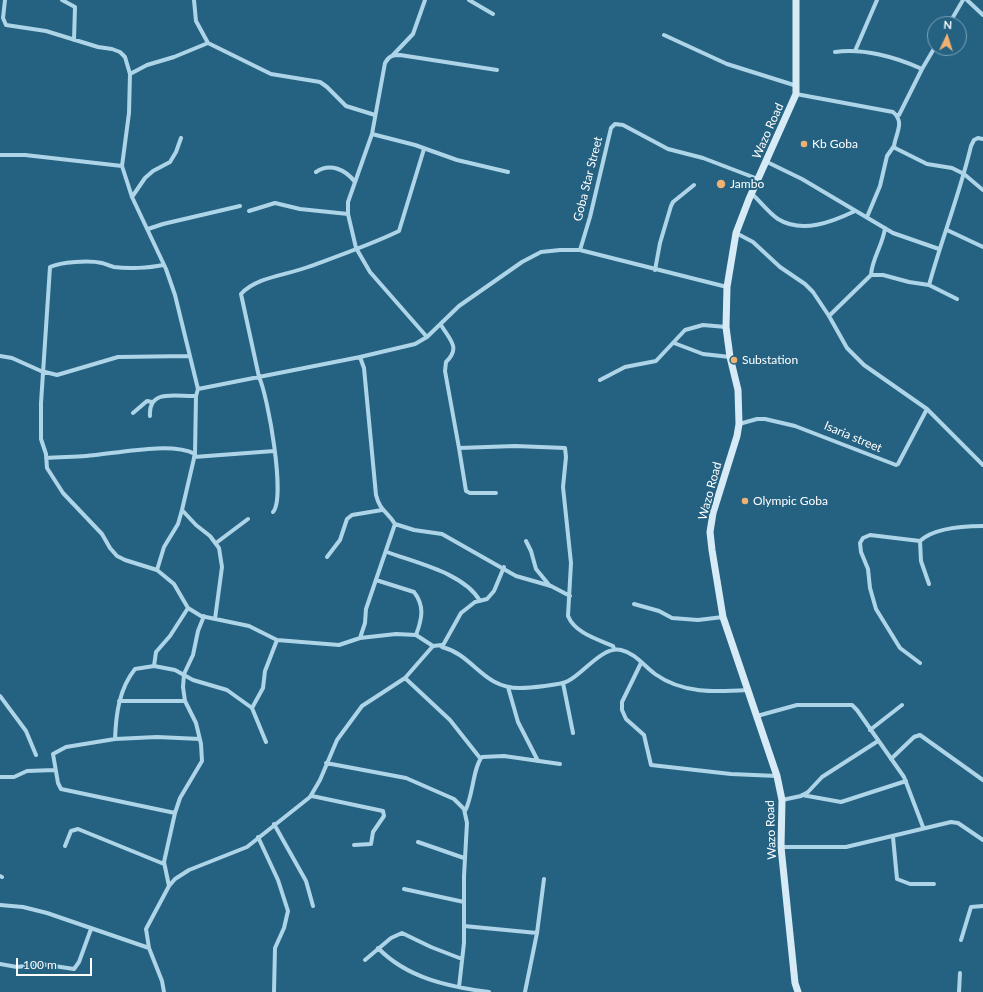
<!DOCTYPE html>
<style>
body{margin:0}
#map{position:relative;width:983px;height:992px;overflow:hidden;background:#256282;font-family:Lato,sans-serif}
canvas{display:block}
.north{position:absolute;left:927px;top:16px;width:40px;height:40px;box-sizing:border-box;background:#256282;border:1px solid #7ca1b4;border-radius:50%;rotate:4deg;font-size:11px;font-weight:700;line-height:16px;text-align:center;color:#fff}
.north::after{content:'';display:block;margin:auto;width:14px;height:18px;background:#f0b172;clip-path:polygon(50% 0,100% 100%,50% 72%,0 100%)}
.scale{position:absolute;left:16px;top:958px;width:76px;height:18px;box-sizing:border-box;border:2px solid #fff;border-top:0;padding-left:5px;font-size:12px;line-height:14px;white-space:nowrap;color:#fff;-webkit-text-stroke:3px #256282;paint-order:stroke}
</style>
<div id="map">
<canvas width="983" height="992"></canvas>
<div class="north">N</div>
<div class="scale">100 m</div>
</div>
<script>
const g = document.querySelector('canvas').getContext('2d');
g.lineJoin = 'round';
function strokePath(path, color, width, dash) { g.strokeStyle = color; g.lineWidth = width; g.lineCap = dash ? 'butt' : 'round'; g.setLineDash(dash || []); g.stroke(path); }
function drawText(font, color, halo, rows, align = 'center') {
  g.font = font + ' Lato,sans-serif'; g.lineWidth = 4; g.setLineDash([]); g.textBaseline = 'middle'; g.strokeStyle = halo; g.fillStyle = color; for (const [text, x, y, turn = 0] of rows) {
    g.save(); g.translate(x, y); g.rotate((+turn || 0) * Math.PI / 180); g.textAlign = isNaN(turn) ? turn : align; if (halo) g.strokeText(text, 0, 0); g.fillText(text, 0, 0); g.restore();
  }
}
const minor = new Path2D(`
 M5,0L3,18L6,25L46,31L98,47L112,49L120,52L125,57L130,74L129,113L122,166L132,197L166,269L175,295L198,389L196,396L195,454L182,510L178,524L164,547L157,570
 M62,0L75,7L74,40
 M194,0L196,21L208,43L271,74L320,82L327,87L346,106L375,115
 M469,0L493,14
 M967,0L983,15
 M949,24L963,0
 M664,35L727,64L797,86
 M855,51L877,0
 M835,52C863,48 896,57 922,69
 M393,55L413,34L425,0
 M130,74L147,65L174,57L208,43
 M796,94L893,112C905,122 896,133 894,146L895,148L927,164L952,168L964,174L983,190
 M896,115H899L922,69L935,47
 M372,134L415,145L457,160L508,172
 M0,155H25L122,166
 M767,162L802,179L893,233L939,249
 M316,172C330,162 346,170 355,182
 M751,193C760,201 768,212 778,219C802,234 832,222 855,211
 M132,197L145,178L153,171L170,162L176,152L181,138
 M249,211L275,203L300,209L348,214
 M867,217L880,186L887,156L894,146
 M148,229L163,224L240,206
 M947,230L983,247
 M736,233L753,242L780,267L805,284L813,292L829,316L847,348L864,365L927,409L983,465
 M580,250L590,217L611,128L615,124L623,125L668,149L703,158L758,179
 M163,265C149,268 128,269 114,267C109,266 106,264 102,263C89,260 61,262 50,267L41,403V439L46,454L47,468L63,493L102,534L110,548L117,556L125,560L157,570L174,584L188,608L201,616L249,626L277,640L339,645L360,638L396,634L416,635L433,646L442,645V647C474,655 482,688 520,688C529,688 561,685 568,681C583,674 602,646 621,650C635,653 644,666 655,674C683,694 715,692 748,690
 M655,270L660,243L671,206L673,202L694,185
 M871,275C872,258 883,245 885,228
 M929,285C942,238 960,193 971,146L974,140L978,138L983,139
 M829,316L871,275H883L909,282L929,285L957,299
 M441,325C450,340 461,348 446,362L445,371L459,448
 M427,337L370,272L356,248L348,214V202L372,134L385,63C389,56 392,55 400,55L497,70
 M674,343L703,354L730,357
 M0,356L12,358L41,371L57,375L118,357L189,356
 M360,357L364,368L376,495C380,511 387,511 395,524L414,530L442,534L516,576L551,586L570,596
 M600,380L625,367L656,361L685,330L703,325L726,327
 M198,389L360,357L415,344L427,337L459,306L522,262L541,252L560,250H580L727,287
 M133,413L147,401L152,402
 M150,416C148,388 177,397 196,396
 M739,424L757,419H765L795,426L896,465L898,464L927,409
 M194,457L274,451
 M46,458C59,457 73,457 86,456C114,454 170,441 195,454
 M496,493H470L466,491L459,448L515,446L565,448L566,457L563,487L571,563L568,616C575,633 597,639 613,646L614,649
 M182,510L196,525L210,536L219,548L222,567L215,619
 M273,512C286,498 268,396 259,377L241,294C256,277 287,275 308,267C338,256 370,245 399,231L424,149
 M526,541L531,551L536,569L550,586
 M920,541L870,535L863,538L860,543L861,552L868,569L870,588L876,609L900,648L920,663
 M216,543L248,519
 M387,552C416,563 464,573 480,601
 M327,557L340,540L347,519L352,515L382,510
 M376,580L414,592C425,606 422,619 416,635
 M929,584L921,561L920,541C934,528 964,526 983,526
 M634,604L659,611L672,618L698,620L723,617
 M360,638L365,623L366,609L395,524
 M442,647L461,613L475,602L487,599L494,591L504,567
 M641,663L622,702V710L626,719L644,735L651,765L731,774L777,776
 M154,666L156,652L170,636L188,608
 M405,678L450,720L480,758
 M563,683L573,733
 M508,687L518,722L538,761
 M0,696L26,731L36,755
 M119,701H185
 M252,708L266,742
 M757,716L797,705H852L857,710L904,777L923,827
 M870,730L902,705
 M115,739C116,714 119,689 135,669L154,666L175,670L193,680L227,690L252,708L263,688L265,671L277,640
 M891,759L914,737L920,735L983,780
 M326,763L406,778L454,799L464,809L467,823L464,876V943L459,987
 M0,777H14L27,771L55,770
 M802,795L841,802L906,781
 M312,796L383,811L384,816L373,832L371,844L354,845
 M782,800L801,796L808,792L822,777L878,741
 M465,811C473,797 473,767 482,757L504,756L560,764
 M175,813L61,789L58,783L53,754L66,747L115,739L157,737L200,739
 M274,824L306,881L313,906
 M258,837L278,880L288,911L284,928L275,948L274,992
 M893,837L897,879L910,884H934
 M418,842L464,858
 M65,846L71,831L78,829L164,864
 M781,847H846L951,822L958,823L983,840
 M0,876L2,877
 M169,886L164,862L175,813L180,798L202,761L201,744L196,723L185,701L183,687L184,674L193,655L198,631L204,616
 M404,889L464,902
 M0,905L23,907L47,913L149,948
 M464,926L537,933L525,992
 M537,933L544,879
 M961,940L971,907L983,906
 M378,948C407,978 449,987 489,992
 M365,960L391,938L402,933L431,947L462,959
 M0,964L17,967L41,964L74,969L79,962L91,929
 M164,992L162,981L149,948L146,929L169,886L175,879L189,870L247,847L310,797L320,780L337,740L362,706L405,678L433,646
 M959,992L960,973`);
const secondary = new Path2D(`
 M796,0V94L749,199L736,233L727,287L726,327L730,357L738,390L739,424L737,436L713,513L710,532L712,550L723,617L777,776L782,800L781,847L795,983L798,992`);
const markers = [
 [804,144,4,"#f0b172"],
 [721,184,5,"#f0b172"],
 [734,360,4,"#f0b172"],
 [745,501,4,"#f0b172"]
];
const streetNames = [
 ["Wazo Road",768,131,-66],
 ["Goba Star Street",588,179,-76],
 ["Isaria street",853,437,23],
 ["Wazo Road",710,491,-75],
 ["Wazo Road",771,830,-92]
];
const poiNames = [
 ["Kb Goba",812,144],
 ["Jambo",730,184],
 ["Substation",742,360],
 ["Olympic Goba",753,501]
];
strokePath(minor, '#aed4e7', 4);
strokePath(secondary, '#d7ebf6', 7);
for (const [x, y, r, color] of markers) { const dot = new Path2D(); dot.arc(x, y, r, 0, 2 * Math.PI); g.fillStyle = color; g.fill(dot); strokePath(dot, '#256282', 1.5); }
drawText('12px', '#fff', '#256282', streetNames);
drawText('12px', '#fff', '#256282', poiNames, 'left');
</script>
